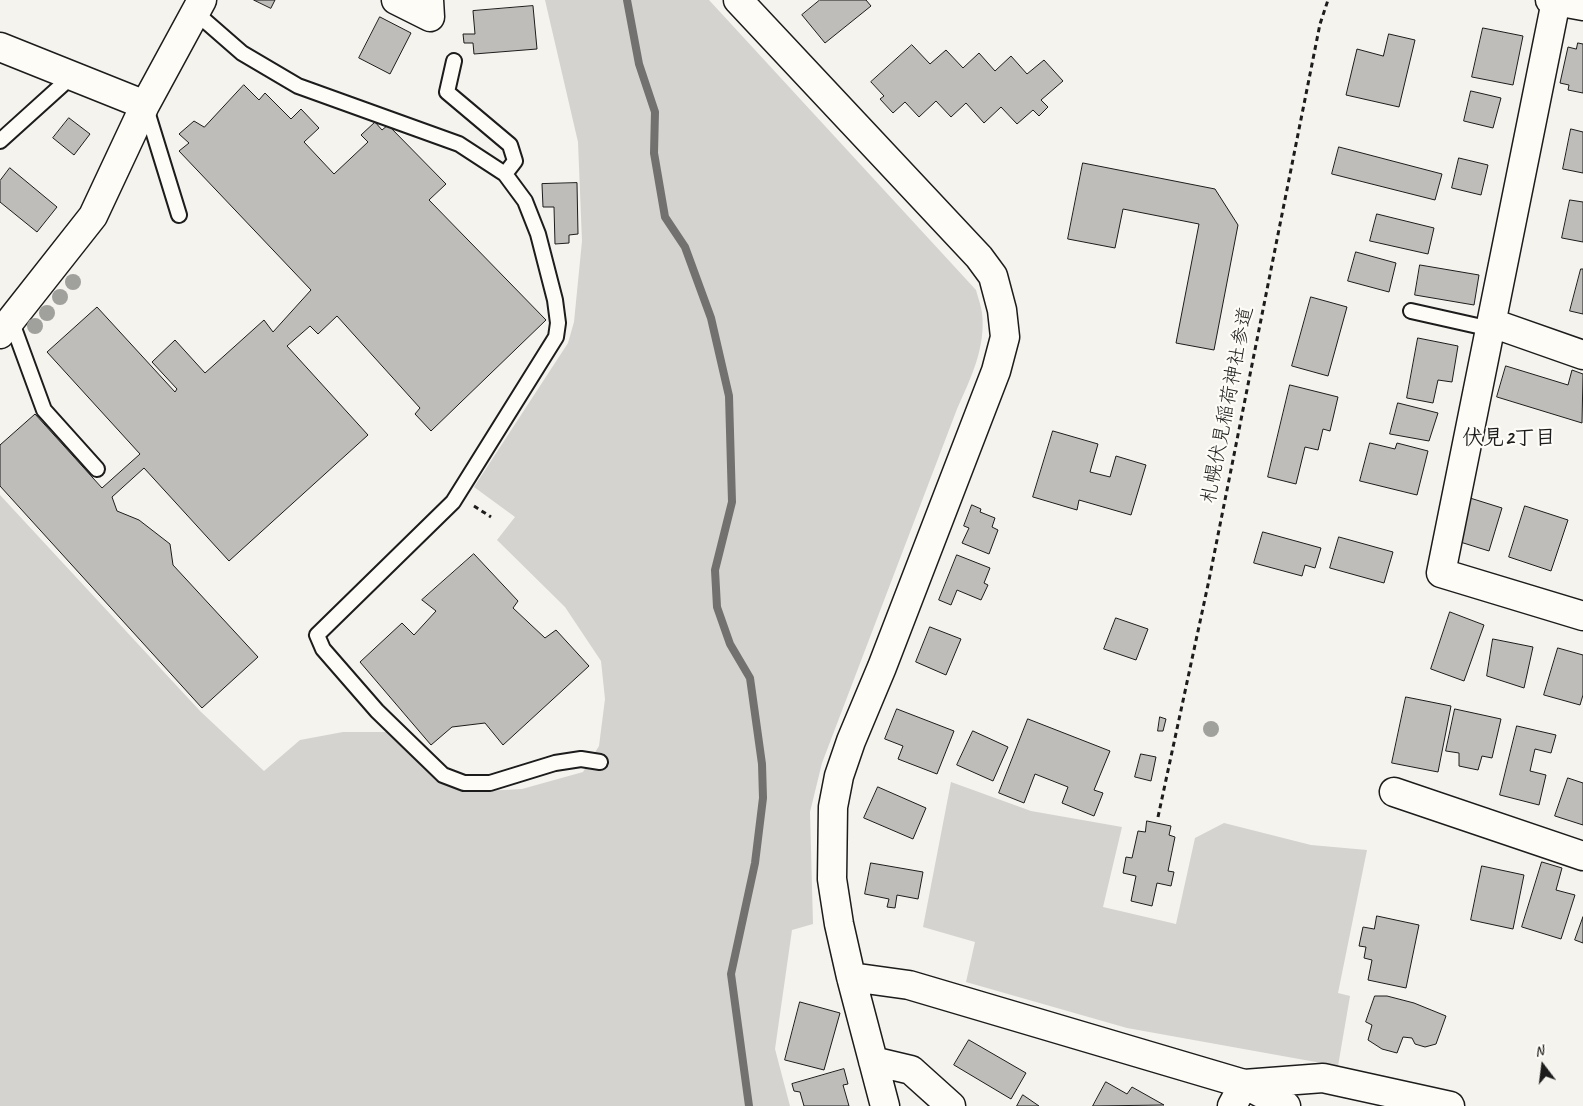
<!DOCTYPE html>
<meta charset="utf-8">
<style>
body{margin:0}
#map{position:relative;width:1583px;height:1106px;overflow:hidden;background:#f4f3ee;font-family:Caveat,sans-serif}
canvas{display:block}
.north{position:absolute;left:1518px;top:1041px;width:50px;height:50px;-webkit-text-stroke:4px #fdfcf7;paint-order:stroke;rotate:345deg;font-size:14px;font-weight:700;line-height:20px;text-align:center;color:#1c1c1c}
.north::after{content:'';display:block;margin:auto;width:18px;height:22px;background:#1c1c1c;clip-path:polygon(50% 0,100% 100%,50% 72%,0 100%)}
</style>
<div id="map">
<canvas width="1583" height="1106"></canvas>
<div class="north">N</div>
</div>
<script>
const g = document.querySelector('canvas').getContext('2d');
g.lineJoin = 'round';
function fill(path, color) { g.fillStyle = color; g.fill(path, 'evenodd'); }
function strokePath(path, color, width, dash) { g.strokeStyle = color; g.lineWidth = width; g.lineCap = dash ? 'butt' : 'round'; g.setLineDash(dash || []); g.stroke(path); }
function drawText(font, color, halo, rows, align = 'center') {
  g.font = font + ' Caveat,"Klee One",sans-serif'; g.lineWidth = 4.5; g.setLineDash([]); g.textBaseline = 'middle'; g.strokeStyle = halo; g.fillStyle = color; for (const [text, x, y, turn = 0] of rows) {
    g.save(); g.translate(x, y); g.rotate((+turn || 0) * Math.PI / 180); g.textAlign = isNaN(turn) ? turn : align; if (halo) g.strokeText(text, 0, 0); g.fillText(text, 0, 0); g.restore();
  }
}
const green = new Path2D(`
 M545,0H709L976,290C978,298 981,305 982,313C986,347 971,378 957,409L822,763L810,812L813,924L792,930L775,1049L790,1106H0V495L200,711L264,771L300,740L343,732H388L436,781L465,792L522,789L583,772L599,746L605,699L601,661L565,607L497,540L515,517L474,487L568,343L574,322L582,241L578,142Z
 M951,782L1031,811L1122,827L1103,907L1176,924L1195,838L1224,823L1311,845L1367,850L1338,993L1350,996L1338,1066L1127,1028L966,982L975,942L923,927Z`);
const stream = new Path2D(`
 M627,0L639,64L655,112L654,153L665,217L685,247L711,318L729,396L732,502L715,570L717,607L730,644L750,678L762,764L763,798L755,863L731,974L749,1106`);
const building = new Path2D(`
 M254,0H275L271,8Z
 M820,0H866L871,6L825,43L802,15Z
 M533,6L537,49L474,54L473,43H464L463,34H475L473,11Z
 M380,17L411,33L390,74L359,58Z
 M1483,28L1523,36L1513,85L1472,77Z
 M1389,34L1415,40L1399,107L1346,95L1357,49L1383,56Z
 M1578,43L1583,44V93L1568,90L1569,85L1560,83L1568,47L1576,49Z
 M912,45L930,64L946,50L963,68L979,53L995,71L1011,56L1027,74L1044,60L1063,81L1041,100L1048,107L1039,116L1033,110L1017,124L1001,107L984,123L966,103L951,117L936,101L919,117L905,102L893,113L880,99L884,96L871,82Z
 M244,85L259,100L265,93L291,119L301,109L319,128L304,142L334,174L368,142L361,135L375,122L382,130L388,125L446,184L429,200L546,320L431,431L415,414L420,408L337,316L318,334L310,326L287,346L368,435L229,561L144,468L112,497L117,511L139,520L170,544L173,565L258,657L202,708L0,486V445L35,414L102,488L140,454L47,352L97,307L175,392L177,389L152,362L175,340L205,373L264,320L273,332L311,290L179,151L189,143L179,134L194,121L204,127Z
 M1471,91L1501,98L1493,128L1464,121Z
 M69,118L90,134L74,155L53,138Z
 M1571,129L1583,132V173L1563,169Z
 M1339,147L1442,174L1435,200L1332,174Z
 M1459,158L1488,165L1481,195L1452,188Z
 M1083,163L1215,189L1238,225L1214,350L1176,343L1199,224L1123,209L1115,248L1068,239Z
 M10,168L57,207L37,232L0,202V181Z
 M577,183L578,234L569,235V243L555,244L554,207H543L542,184Z
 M1570,200L1583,202V242L1562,238Z
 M1377,214L1434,228L1428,254L1370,241Z
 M1356,252L1396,263L1389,292L1348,281Z
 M1420,265L1479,275L1474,305L1415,295Z
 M1581,269H1583V314L1570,311Z
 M1311,297L1347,307L1328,376L1292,366Z
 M1418,338L1458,346L1452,382L1438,380L1433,403L1407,398Z
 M1506,366L1568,385L1572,370L1583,374L1582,423L1497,397Z
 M1290,385L1338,397L1330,431L1323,429L1318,450L1305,447L1296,484L1268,477Z
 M1398,403L1438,413L1429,441L1390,434Z
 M1053,431L1098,444L1090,472L1110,477L1116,456L1146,465L1131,515L1079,500L1077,510L1033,497Z
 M1370,443L1395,449L1397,443L1428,451L1417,495L1360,481Z
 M1470,498L1502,508L1489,551L1457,541Z
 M972,505L981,509L980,512L995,518L992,527L998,530L989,554L962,543L969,528L964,526Z
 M1525,506L1568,520L1551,571L1509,557Z
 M1263,532L1321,548L1315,568L1305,565L1302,576L1254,563Z
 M1339,537L1393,552L1384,583L1330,568Z
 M474,554L518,601L513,608L545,638L556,630L589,666L503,745L485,723L452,727L431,745L360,662L402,623L414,635L436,611L422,600Z
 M957,555L990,568L984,583L988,585L981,600L957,590L951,605L939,600Z
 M1450,612L1484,625L1464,681L1431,669Z
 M1116,618L1148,629L1136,660L1104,649Z
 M930,627L961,639L946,675L916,662Z
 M1493,639L1533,647L1524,688L1487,676Z
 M1558,648L1583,655V695L1580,705L1544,695Z
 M1406,697L1451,706L1438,772L1392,763Z
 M897,709L954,731L937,774L898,759L903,746L885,739Z
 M1455,709L1501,719L1492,758L1482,756L1478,770L1459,766V753L1446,751Z
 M1160,717L1166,719L1163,731H1158Z
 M1028,719L1110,751L1094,790L1103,793L1094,816L1062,803L1068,787L1035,774L1024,803L999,793Z
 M1517,726L1556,735L1551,753L1535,749L1530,771L1546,775L1539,805L1500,795Z
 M973,731L1008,747L993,781L957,765Z
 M1141,754L1156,757L1151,781L1135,777Z
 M1568,778L1583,783V825L1555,816Z
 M878,787L926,808L913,839L864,818Z
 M1147,821L1171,826L1169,835L1175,837L1168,871L1174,872L1171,886L1157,883L1152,906L1131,901L1136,876L1123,873L1126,857L1132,858L1138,831L1145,832Z
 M1542,862L1562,868L1556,890L1575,895L1561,939L1522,927Z
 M871,863L923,872L918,899L897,895L895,908L887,907L889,899L865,894Z
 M1482,866L1524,875L1513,929L1471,920Z
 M1377,916L1419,925L1406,988L1368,980L1372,960L1364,958L1366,947L1359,946L1363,927L1374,929Z
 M1583,917V943L1575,940Z
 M1375,996H1387L1414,1003L1446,1016L1436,1044L1425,1047L1415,1044L1412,1038L1403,1037L1397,1053L1382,1049L1368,1040L1372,1025L1366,1022Z
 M800,1002L840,1013L824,1070L785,1060Z
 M969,1040L1026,1073L1011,1099L954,1065Z
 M844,1069L848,1084L843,1085L849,1106H804L800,1092L794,1091L792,1084Z
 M1106,1082L1127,1094L1132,1087L1164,1105L1093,1106Z
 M1023,1095L1039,1106H1017Z`);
const path = new Path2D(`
 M474,506L491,517
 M1158,817L1209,580L1320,24L1328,0`);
const lane = new Path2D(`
 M195,12L242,53L298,86L459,144L505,174L525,201L538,234L555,300L558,323L556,337L453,502L317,635L323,649L377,711L443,775L464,783H490L555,763L581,759L600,762
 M454,61L447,92L510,145L515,161L505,174
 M146,108L179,215
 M0,141L72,76
 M1411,311L1491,329
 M11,320L44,410L97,469`);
const street = new Path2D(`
 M396,0L430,17L429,0
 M738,0L979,257L993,276L1002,310L1005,337L996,371L882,667L851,741L839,776L833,807L832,879L839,924L851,977L885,1106
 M1556,1L1441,573L1583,616
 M0,47L145,105
 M1492,323L1583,355
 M0,334L93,216L145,105L202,0
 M1394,792L1583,856
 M851,977L909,985L1244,1084L1286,1106
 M873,1061L911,1070L951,1106
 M1232,1106L1244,1084L1323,1078L1450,1106`);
const primary = new Path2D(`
 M1550,0L1583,6`);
const trees = [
 [73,282],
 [60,297],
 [47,313],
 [35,326],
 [1211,729]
];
const streetNames = [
 ["札幌伏見稲荷神社参道",1228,405,-79]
];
const neighbourhoodNames = [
 ["伏見2丁目",1509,438]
];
fill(green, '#d4d3cf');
strokePath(stream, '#72716f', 8);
fill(building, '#bebdba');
strokePath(building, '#1c1c1c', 1);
strokePath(lane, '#1c1c1c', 18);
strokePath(street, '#1c1c1c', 31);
strokePath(primary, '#1c1c1c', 31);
strokePath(path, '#1c1c1c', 3, [5, 4]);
strokePath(lane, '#fdfcf7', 14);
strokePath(street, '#fdfcf7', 28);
strokePath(primary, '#fdfcf7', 28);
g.fillStyle = '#a0a09d';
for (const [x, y] of trees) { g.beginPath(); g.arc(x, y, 8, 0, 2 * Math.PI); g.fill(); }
drawText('20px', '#1c1c1c', '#fdfcf7', streetNames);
drawText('bold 21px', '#1c1c1c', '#fdfcf7', neighbourhoodNames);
</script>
